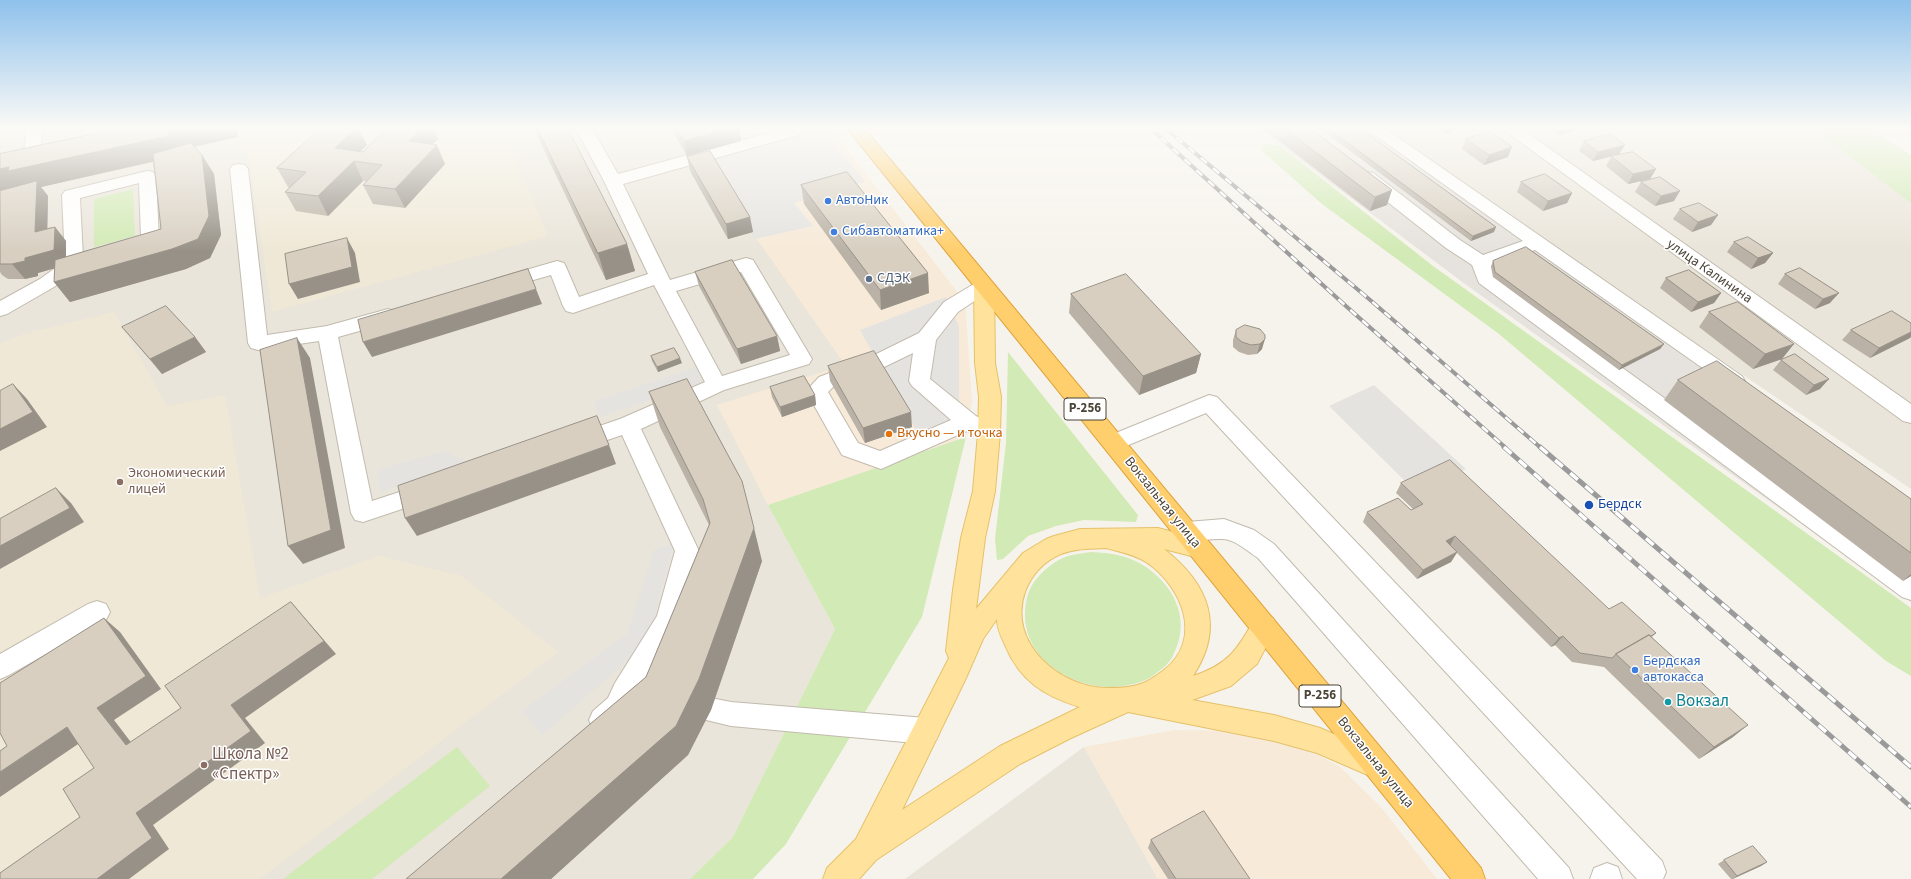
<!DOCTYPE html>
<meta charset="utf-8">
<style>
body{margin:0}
canvas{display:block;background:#f6f3ec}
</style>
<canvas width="1911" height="879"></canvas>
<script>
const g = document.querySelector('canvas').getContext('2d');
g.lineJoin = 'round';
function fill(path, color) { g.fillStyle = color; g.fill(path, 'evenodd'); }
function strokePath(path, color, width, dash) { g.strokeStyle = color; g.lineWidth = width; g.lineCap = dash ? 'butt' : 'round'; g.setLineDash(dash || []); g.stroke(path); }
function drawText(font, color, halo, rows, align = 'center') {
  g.font = font + ' "Source Sans 3",sans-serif'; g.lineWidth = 3; g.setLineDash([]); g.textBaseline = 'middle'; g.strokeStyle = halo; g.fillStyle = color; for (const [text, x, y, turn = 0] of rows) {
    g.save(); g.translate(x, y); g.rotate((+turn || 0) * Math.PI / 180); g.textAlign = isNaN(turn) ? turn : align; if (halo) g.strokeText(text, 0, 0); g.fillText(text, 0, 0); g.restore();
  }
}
const residential = new Path2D(`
 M0,127H741L752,143L701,159L846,365L718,405L768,505L835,629L733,837L690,879H0Z
 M1378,127H1867L1911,155V489Z
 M1084,747L1158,879H905Z`);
const commercial = new Path2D(`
 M819,127H830L965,302L972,401L966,437L768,505L717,405L845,365L701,159Z
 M1174,730L1243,731L1296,744L1339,766L1381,807L1437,879H1158L1084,747Z`);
const industrial = new Path2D(`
 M1256,127H1367L1911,510V602L1465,284Z`);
const education = new Path2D(`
 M267,127H502L548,236L272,312L245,133Z
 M114,312L167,406L225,395L260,598L379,556L462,576L558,652L260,879H0V344L24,334Z`);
const green = new Path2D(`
 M1811,127H1866L1911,155V203Z
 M1264,144L1279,145L1433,266L1911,608V676L1886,661L1499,334L1322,204L1261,150Z
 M133,189L135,236L94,247V199Z
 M1008,352L1138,515L1136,522L1084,520L1056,526L1028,536L1003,559L997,560L995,539L1006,443Z
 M966,437L922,617L786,844L753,879H690L733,837L835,629L768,505Z
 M1092,552C1109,553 1126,555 1141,564C1172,582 1192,618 1174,653C1173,656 1171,660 1168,663C1165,667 1159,671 1154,675C1144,683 1127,686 1114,687C1073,688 1026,661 1025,616C1025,601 1028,588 1038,577C1046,568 1056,560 1068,556C1075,554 1084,553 1092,552Z
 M457,747L490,786L372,879H283Z`);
const parking = new Path2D(`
 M824,130L865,182L794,203L813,226L755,239L705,160Z
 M946,297L959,327V420L920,437L860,330Z
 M696,367L703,382L600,417L594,401Z
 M1374,385L1466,469L1415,491L1329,406Z
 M444,451L469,463L380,492L377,470Z
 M674,543L647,644L542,735L522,711L627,634L654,550Z`);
const minor = new Path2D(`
 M27,127H43L39,160L37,164L31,165L25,164L23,160Z
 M575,127H591L618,174L790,127H818L816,130L623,184L670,280L746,258L753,260L812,359L809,364L724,390L641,429L699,551L682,619L678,627L633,701L626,716L613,729L603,733L593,729L589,720L593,711L608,698L615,683L657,616L675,551L622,435L575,451L567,449L564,443L567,437L620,419L705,382L654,285L573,313L566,311L563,306L551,275L502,289L495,287L492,283L495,279L557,261L564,263L566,267L579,297L648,274L604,181ZM741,272L790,355L722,376L676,291Z
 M1364,127H1383L1742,376L1745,381L1742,386L1735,389L1728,386L1535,250L1491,265L1495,276L1911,576V600L1902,597L1479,283L1472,265L1446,248L1361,181L1358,177L1361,173L1367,172L1373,173L1460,240L1483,255L1523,241Z
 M1500,127H1519L1911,404V423L1903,421Z
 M239,164L245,165L248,169L267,335L327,326L388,309L395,311L398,316L395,321L338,337L372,501L430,482L438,485L441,491L438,497L363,522L355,520L351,513L319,341L258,350L251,348L248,343L230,169L233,165Z
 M147,171L153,172L156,176L159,241L157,245L130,253L123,251L121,247L123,243L141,238L139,183L80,198L83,257L87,258L89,262L87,266L80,268L54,287L7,314L0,316V301L40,279L65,261L62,195L65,191Z
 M984,280L991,282L994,286L991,290L958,312L936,340L930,379L976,416L987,422L990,428L987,434L979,436L967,431L881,469L842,455L806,391L819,377L864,360L919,333L944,302L977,282ZM913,353L909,381L912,386L951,420L880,451L858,443L828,392L833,387L878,370Z
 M1209,395L1217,397L1662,861L1666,872L1663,879H1637L1206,413L1114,451L1106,449L1103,443L1106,437Z
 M1224,519L1254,530L1274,544L1569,868L1573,879H1538L1258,558C1247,551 1235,539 1222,539C1207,538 1193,544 1179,539L1175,532L1179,525L1187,522Z
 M97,601L106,604L110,612L106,620L9,675L0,679V654L88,604Z
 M711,698L731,702L926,718L936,722L940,731L936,740L926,744L731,726L702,719L698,710L702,701Z
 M1607,863L1618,867L1622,879H1590L1594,868Z`);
const major = new Path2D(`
 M984,280L991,282L994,286L995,363L1001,397L1000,433L995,491L985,538L976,609L1023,553L1046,539L1054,536L1080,529L1158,528L1207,541L1211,548L1207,555L1199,558L1164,549C1208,583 1226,626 1193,676C1229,664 1237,650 1255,618L1264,615L1273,618L1277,626L1257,664L1231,686L1192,700L1274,715L1320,728L1387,757L1391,766L1387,775L1377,779L1317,753L1274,741L1128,712L1071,738L1020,764L876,860L859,879H823L827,868L856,839L949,658L946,651L953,590L961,538L973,491L978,433L979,397L975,363L974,286L977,282ZM1106,548C1120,552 1133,554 1146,562C1182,586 1204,639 1164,670C1144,686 1132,688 1108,688C1060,688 1007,643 1025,592C1031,575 1044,561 1061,554C1076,548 1091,549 1106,548ZM997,619C997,629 1001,636 1005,645C1020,681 1044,696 1080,707L1000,746L902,810L966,678L983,639Z`);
const highway = new Path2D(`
 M846,127H863L1481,868L1485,879H1451Z`);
const railFar1 = new Path2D(`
 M1149,127L1347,307L1506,448
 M1164,127L1369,299L1541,448`);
const rail = new Path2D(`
 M1504,447L1911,807
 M1540,447L1911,767`);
const wall = new Path2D(`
 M126,127H237L238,137L194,147L202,155L214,174L221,235L210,258L186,269L70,302L54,282L55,268L38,273V276L25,279H8L2,275L0,272V154ZM153,162L161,229L66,257V241L55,227L47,228L48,196L41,187Z
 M533,127H567L627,244L635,271L606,280Z
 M670,127H739L741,141L687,156Z
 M1261,127H1308L1387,205L1370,211Z
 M1318,127H1358L1494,232L1471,241Z
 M1435,127H1463L1445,134Z
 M1548,127H1579L1578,130L1558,135Z
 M438,139L432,144L445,164L405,208L373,204L363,185L367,181H363L328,216L296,211L285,192L290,188L288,187L277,168L367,145L360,152H363Z
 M1466,139L1508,157L1484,165L1462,149Z
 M1584,141L1625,145L1619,154L1656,169L1650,179L1628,184L1606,166L1611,157L1593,161L1579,151Z
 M687,157L750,217L753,232L728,239L690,171Z
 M1521,182L1572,193L1567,203L1543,211L1517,192Z
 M1641,182L1674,201L1655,206L1635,192Z
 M801,185L929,293L881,310L804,204Z
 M1680,209L1718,215L1711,225L1692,232L1673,219Z
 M1734,242L1773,253L1765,263L1751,269L1727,252Z
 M1493,261L1664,344L1660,349L1619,370L1493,277L1491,267Z
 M695,272L777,336L780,351L741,364L699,286Z
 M1785,274L1830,303L1815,309L1778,284Z
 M1666,278L1721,293L1714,303L1691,312L1660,288Z
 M1071,294L1201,354L1196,373L1139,395L1069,313Z
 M1709,312L1782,359L1753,369L1699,327Z
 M122,327L195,337L206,352L162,374Z
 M1260,329L1262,349L1257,354L1248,355L1239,352L1233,347V340L1236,330Z
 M1851,330L1910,338L1870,358L1842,340Z
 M651,356L682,363L658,372L652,361Z
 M1781,360L1820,389L1806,395L1773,370Z
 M828,366L912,427L865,443L830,381Z
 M1678,380L1911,499V576L1903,581L1664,400Z
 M770,387L815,395L816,405L782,417L772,397Z
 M649,392L762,561L711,710L688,755L551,879H406L646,677L709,525L660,427Z
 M1401,483L1609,609L1656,633L1652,637L1733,737L1699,759L1604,667L1572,662L1555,645L1551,647L1457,553L1451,562L1417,579L1363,522L1367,512L1411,510L1413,509L1396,493Z
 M1151,840L1250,879H1168L1148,848Z
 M1724,860L1767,862L1761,866L1733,879H1731L1718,864Z`);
const shadedWall = new Path2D(`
 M184,127H237L238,137L181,149V155L41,187L48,196L47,247L0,191V169Z
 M356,127H358L367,145L344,167L335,148Z
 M423,127H433L438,139L417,160L409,141Z
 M734,127H739L741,141L687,156L684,141Z
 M1447,127H1463L1445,134Z
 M1571,127H1579L1578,130L1558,135L1561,130Z
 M437,145L445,164L405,208L395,189Z
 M1625,145L1619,154L1593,161L1598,152Z
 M1512,147L1508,157L1484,165L1489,155Z
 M202,155L214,174L221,235L210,258L186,269L70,302L54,282L198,239Z
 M354,161L363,181L328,216L318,196Z
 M1656,169L1650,179L1628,184L1633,174Z
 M1392,190L1387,205L1370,211L1375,197Z
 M1680,191L1674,201L1655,206L1661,196Z
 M1572,193L1567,203L1543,211L1548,201Z
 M1718,215L1711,225L1692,232L1698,222Z
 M750,217L753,232L728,239L726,224Z
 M55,227L66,241V265L38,273V276L25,279L12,264L25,258Z
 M1496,227L1494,232L1471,241L1473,236Z
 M347,238L355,253L360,282L298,299L289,284Z
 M627,244L635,271L606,280L598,253Z
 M1773,253L1765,263L1751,269L1758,258Z
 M928,273L929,293L881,310L880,290Z
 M536,289L542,304L372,357L363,342Z
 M1721,293L1714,303L1691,312L1698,302Z
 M1839,293L1830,303L1815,309L1823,299Z
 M1911,332V337L1910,338L1870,358L1879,348Z
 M777,336L780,351L741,364L737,349Z
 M195,337L206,352L162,374L150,359Z
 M297,338L310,358L345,548L303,564L288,546Z
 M1265,339L1262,349L1257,354L1260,344Z
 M1664,344L1660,349L1619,370L1622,365Z
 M1794,344L1782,359L1753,369L1765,354Z
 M1201,354L1196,373L1139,395L1143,376Z
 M680,358L682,363L658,372L657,367Z
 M1829,379L1820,389L1806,395L1814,385Z
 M13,384L27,399L47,427L0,451V429Z
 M815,395L816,405L782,417L780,407Z
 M911,412L912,427L865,443L863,428Z
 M609,445L616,464L417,536L405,518Z
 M56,488L71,503L84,522L0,569V546Z
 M754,528L762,561L711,710L688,755L551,879H501Z
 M1455,536L1450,546L1446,541Z
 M1457,552L1451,562L1417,579L1423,570Z
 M1911,574V576L1903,581Z
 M291,602L336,654L245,718L265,743L153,825L169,849L129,879H97L136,813L231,705Z
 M104,618L120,632L161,689L114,720L143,758L126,745L97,708Z
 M1563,636L1555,645L1551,647L1559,638Z
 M1748,725L1733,737L1699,759L1714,747Z
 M67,727L84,740L0,797V772Z
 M1767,862L1761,866L1732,879L1737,876Z`);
const building = new Path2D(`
 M126,127H184L169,131V136L8,171L9,167L0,169V154Z
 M322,127H356L335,148L363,152L388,127H423L409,141L437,145L395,189L363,185L382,165L354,161L318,196L285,192L306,172L277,168Z
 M537,127H567L627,244L598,253Z
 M676,127H734L684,141Z
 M1283,127H1308L1392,190L1375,197Z
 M1327,127H1358L1496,227L1473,236Z
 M1557,127H1571L1561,130Z
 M1490,131L1512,147L1489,155L1466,139Z
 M1610,134L1625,145L1598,152L1584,141Z
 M191,143L202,155L209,216L198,239L172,249L54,282L55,260L161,229L153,154Z
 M710,151L750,217L726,224L687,157Z
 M1633,152L1656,169L1633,174L1611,156Z
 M847,172L928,273L880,290L801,185Z
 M1545,174L1572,193L1548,201L1521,182Z
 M1660,177L1680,191L1661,196L1641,182Z
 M37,181L35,232L55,227L54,250L25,258V261L12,264H0V191Z
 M1699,203L1718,215L1698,222L1680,209Z
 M1748,237L1773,253L1758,258L1734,242Z
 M347,238L352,267L289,284L285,254Z
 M1526,247L1664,344L1622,365L1495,272L1493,261Z
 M732,260L777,336L737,349L695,272Z
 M1800,268L1839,293L1823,299L1785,274Z
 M528,269L536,289L363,342L358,320Z
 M1689,270L1721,293L1698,302L1666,278Z
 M1126,274L1201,354L1143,376L1071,294Z
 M1738,302L1794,344L1765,354L1709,312Z
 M166,306L195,337L150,359L122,327Z
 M1892,311L1911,323V332L1879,348L1851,330Z
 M1245,325L1260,329L1265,335V339L1260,344L1251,345L1242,342L1236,337V330Z
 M297,338L331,530L288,546L260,350Z
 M674,348L680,358L657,367L651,356Z
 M874,351L911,412L863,428L828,366Z
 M1795,354L1829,379L1814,385L1781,360Z
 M1717,361L1911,499V553L1678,380Z
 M804,376L815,395L780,407L770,387Z
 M687,379L742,481L754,528L699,679L676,726L501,879H406L646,677L710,523L703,499L649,392Z
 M13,384L33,412L0,429V391Z
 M597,416L609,445L405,518L398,486Z
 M1450,460L1609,609L1622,602L1656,633L1651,636L1649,635L1616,654L1612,658L1580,653L1563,636L1559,638L1455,536L1446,541L1457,552L1423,570L1367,512L1398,498L1411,510L1423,504L1401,483Z
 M56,488L70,508L0,546V519Z
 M291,602L324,641L231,705L251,731L136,813L152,838L97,879H0V873L80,817L63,789L94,768L67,727L0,772V751L7,746L0,733V683L104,618L146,676L97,708L126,745L181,708L165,686Z
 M1649,635L1748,725L1714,747L1616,654Z
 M1204,811L1250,879H1176L1151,840Z
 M1753,846L1767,862L1737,876L1724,860Z`);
const markers = [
 [828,201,4,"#3f7fe0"],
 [834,232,4,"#3f7fe0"],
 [869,279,4,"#5c6f8a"],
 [889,434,4,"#e8710a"],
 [120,482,4,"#8d6e63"],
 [1589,505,5,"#1a4fb4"],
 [1635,670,4,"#3f7fe0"],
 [1668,702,4,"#0f9aa8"],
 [204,765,4,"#8d6e63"]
];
const shields = [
 [1085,409,42],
 [1320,696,42]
];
const shieldNames = [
 ["Р-256",1085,409],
 ["Р-256",1320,696]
];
const shopNames = [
 ["АвтоНик",836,201],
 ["Сибавтоматика+",842,232],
 ["Бердская",1643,662],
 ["автокасса",1643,678]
];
const streetNames = [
 ["улица Калинина",1709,272,35],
 ["Вокзальная улица",1162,503,51],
 ["Вокзальная улица",1375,763,51]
];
const serviceNames = [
 ["СДЭК",877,279]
];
const foodNames = [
 ["Вкусно — и точка",897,434]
];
const educationNames = [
 ["Экономический",128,474],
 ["лицей",128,490]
];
const transitNames = [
 ["Бердск",1598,505]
];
const nearCulturenames = [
 ["Вокзал",1676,702]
];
const nearEducationnames = [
 ["Школа №2",212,755],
 ["«Спектр»",212,775]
];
fill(residential, '#eae5da');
fill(commercial, '#f7ead8');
fill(industrial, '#e6e2dd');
fill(education, '#efe8d6');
fill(green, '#d2eab5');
fill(parking, '#e5e3e0');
strokePath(minor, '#c2bbae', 2);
strokePath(major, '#e6c16a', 2);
strokePath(highway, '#e0a43c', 2);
fill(minor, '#fff');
fill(major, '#ffe39c');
fill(highway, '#ffcf6e');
strokePath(railFar1, '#9a9a9a', 4);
strokePath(rail, '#9a9a9a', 5);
strokePath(railFar1, '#fff', 2.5, [8]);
strokePath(rail, '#fff', 3.5, [10]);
fill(wall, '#bab2a6');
fill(shadedWall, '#979187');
fill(building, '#d8cfc1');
strokePath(building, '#979187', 1);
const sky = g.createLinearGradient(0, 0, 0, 251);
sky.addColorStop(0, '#8fc1ec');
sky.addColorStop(0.51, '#fbfaf6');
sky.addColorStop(1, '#fbfaf600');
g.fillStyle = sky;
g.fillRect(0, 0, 1911, 251);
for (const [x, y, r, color] of markers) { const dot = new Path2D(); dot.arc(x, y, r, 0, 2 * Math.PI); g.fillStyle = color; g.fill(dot); strokePath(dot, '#fff', 1.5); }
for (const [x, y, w] of shields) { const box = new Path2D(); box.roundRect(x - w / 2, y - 11, w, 22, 3); g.fillStyle = '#fff'; g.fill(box); strokePath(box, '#4b4439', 1); }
drawText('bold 13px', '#4b4439', null, shieldNames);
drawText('14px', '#366cbe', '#fff', shopNames, 'left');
drawText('14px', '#4b4439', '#fff', streetNames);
drawText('14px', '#4e5e75', '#fff', serviceNames, 'left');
drawText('14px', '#c56008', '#fff', foodNames, 'left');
drawText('14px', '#785e54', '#fff', educationNames, 'left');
drawText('14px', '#164399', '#fff', transitNames, 'left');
drawText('17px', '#0d838f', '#fff', nearCulturenames, 'left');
drawText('17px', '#785e54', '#fff', nearEducationnames, 'left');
</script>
